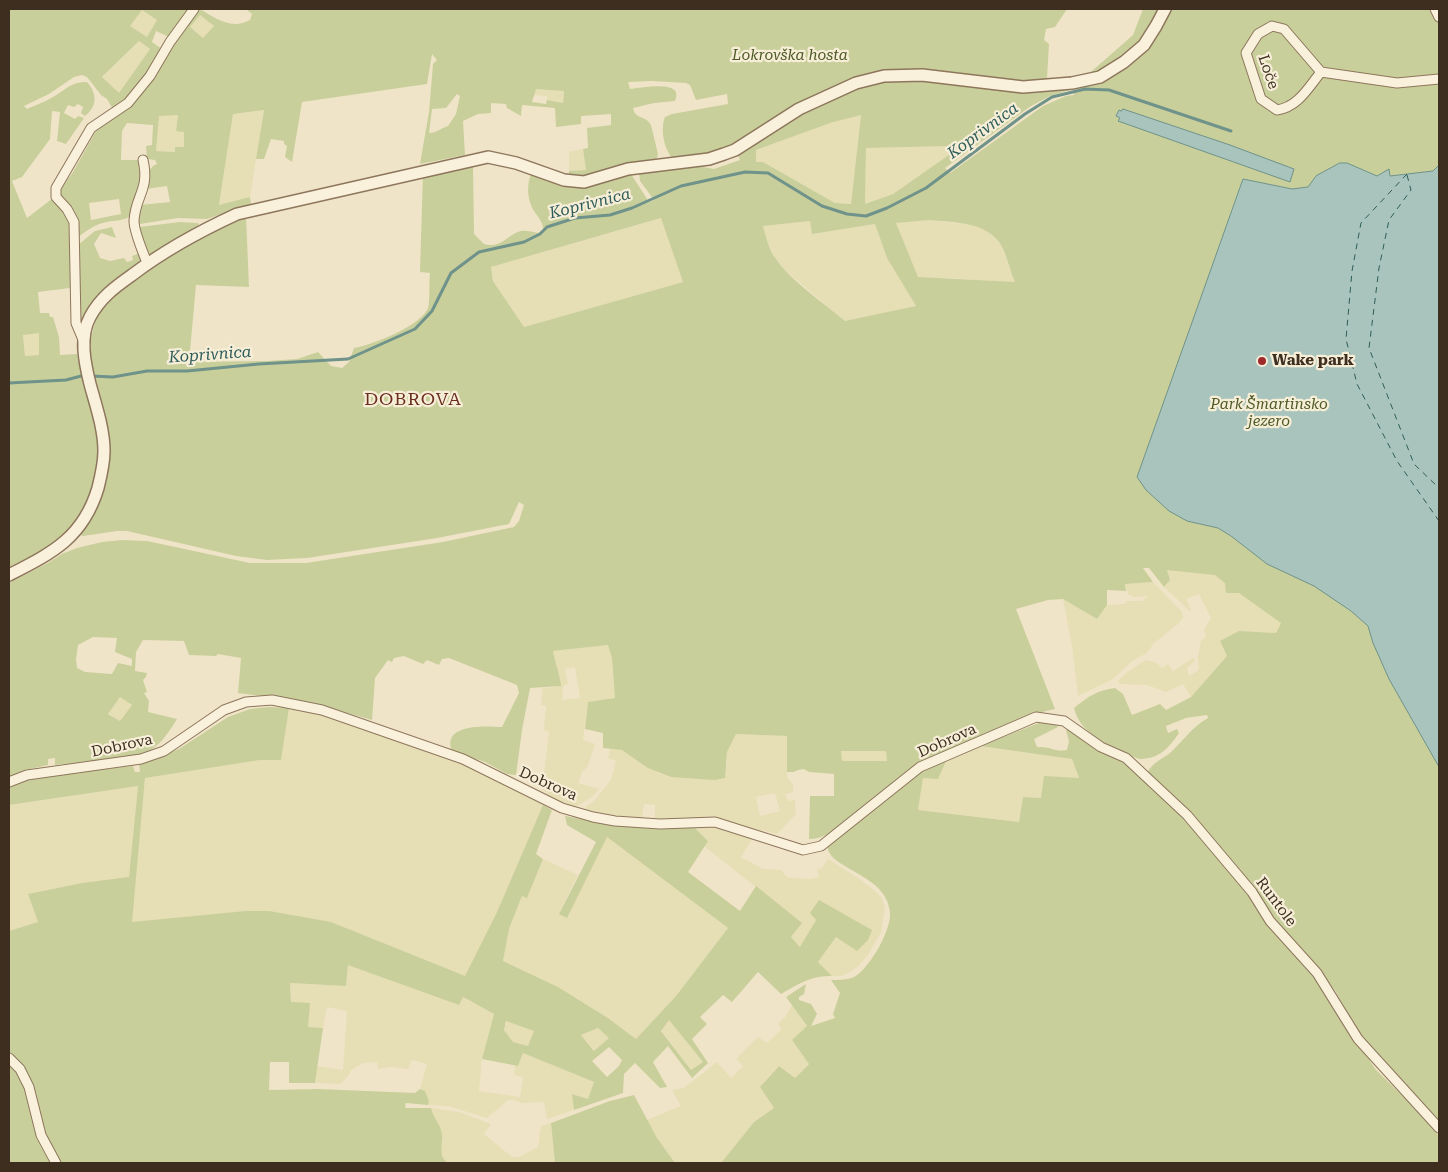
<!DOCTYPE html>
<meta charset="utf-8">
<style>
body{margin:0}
#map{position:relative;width:1448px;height:1172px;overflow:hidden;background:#f0e4c8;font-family:"Roboto Serif",serif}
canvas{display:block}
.frame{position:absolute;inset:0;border:10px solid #3d2e20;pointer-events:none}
</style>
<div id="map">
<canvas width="1448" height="1172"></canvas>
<div class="frame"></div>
</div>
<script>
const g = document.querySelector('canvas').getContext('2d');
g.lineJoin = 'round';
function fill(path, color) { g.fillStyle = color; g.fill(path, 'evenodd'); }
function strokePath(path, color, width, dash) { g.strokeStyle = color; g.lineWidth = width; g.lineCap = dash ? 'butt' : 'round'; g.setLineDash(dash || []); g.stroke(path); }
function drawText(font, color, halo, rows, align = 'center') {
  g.font = font + ' "Roboto Serif",serif'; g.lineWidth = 4.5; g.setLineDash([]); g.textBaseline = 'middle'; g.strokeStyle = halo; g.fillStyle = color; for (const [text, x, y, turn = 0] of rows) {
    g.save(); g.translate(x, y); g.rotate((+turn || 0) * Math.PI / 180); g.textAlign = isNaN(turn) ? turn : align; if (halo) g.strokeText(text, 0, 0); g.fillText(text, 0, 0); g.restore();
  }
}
const farmland = new Path2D(`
 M142,10L158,20L147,37L129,26Z
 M200,15L214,26L203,38L189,27Z
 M139,41L150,49L119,94L102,78Z
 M536,88L564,91L563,103L547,100V96L533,95Z
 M264,110L250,197L219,206L233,114Z
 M178,114L176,131H184V147L175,152L156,151L159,116Z
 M861,114L851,204L835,203L763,162H755L756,150L833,122Z
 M952,146L953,152L893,194L865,204L866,148Z
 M583,149L586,170L569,171V152Z
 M662,218L683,282L524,327L493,281L491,267Z
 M930,220L972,225L984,228L991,234L1001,245L1015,283L950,278H918L896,223Z
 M810,221L812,234L875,224L887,258L916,306L846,322L786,271L775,258L765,236L763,226Z
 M39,332V355L25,356L23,334Z
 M1163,559L1203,564L1251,592L1289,606L1276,633L1239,632L1220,641L1227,656L1191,697L1183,684L1166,692L1147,685L1120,684L1118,681L1126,673L1146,660L1157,663L1162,668L1168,664L1173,671L1193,658L1195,661L1187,668L1189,676L1199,670L1198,657L1201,641L1206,636L1204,630L1211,618L1199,594L1186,599L1191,610L1190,611L1164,587L1170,580Z
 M1153,582L1182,612L1183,618L1178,624L1154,643L1147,653L1132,661L1113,679L1078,696L1072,646L1063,599L1097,619L1107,605L1125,604L1126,601H1142L1148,596L1134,597L1128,594L1125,584Z
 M608,645L612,658L615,698L588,703L583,740L595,744L588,766L582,772L578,783L599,789L591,798L571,809L545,796L547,793L542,790L549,732L544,730L546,706L541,705L543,688L556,687L560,678L555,665L553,651ZM575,667L580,698L562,700L563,686L568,684L565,669Z
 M120,697L132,705L120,721L108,713Z
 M289,708L321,714L462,763L508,784L543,805L497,912L465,977L331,922H131L145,778L260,760H281Z
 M736,734L787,736V777L793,785V792L785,794L788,801L795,800L796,814L777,834L708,818L655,819V805L644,804L642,819L584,811L586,807L594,801L611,780L616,761L608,758L610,749L622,750L659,773L671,777H685L727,765V752ZM775,793L780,811L760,816L756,797Z
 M980,746L1072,759L1079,779L1056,778L1041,798L1023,797L1019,822L918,810L923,777L947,759Z
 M841,751H886L887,761H842Z
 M138,786L129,878L82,883L28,894L38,922L9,931V805Z
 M694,827H712L735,831L752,839L741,857L763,869L781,870L786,876L790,878L811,879L819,877L817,870L822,868L828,859L858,878L874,890L882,898L885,908L881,932L868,955L857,967L848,973L841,976H832L818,962L836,937L871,930L850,918L816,920L801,947L791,937L801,923L704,846L708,841Z
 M607,837L728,928L676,996L636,1039L608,1018L558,987L503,961L509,929L522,896L527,897L543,859L578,875L559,913Z
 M348,964L459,1005L462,997L494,1014L482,1059L479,1091L520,1097L523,1077L514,1075L515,1065L518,1066L523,1053L594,1082L588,1099L573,1094L574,1110L547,1119L544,1102L521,1103L515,1100H508L487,1118L448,1106L428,1105L429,1101L425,1091L420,1089L427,1064L412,1060L408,1069L390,1067L378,1069L377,1062L363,1063L351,1070L348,1076L340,1084L315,1083L317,1066L343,1070L347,1011L327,1007L323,1028L307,1027L291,1002L290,983L346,986Z
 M792,1005L807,1027L792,1040L809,1063L795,1078L779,1066L769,1076L760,1087L774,1108L754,1122L721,1163H675L657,1138L647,1120L681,1106L672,1090L684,1088L717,1062L731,1078L743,1066L736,1059L758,1037L767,1043L782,1029L778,1024L786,1016Z
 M669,1020L703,1062L691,1070L661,1030Z
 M507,1021L534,1031L528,1047L513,1042L504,1030Z
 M598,1028L610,1038L595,1051L581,1035Z
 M431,1108L459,1112L491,1124L484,1134L512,1157H519L538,1147L541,1126L551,1123L555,1163H448L444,1160L440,1151L442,1139L441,1130Z`);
const green = new Path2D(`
 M9,9H190L171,38L156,31L152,42L162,49L142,84L114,111L107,99L101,95L87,77L82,75L74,77L49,94L24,106L27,109C35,105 45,102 53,97C65,90 72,81 87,82C97,93 98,106 85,116L81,113L83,107L78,104L74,107L68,105L64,113L75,119L78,116L84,118L66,144L57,141L60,112L52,111L50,139L22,177L12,181L27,218L53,198C58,205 66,212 69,220C76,240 70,266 70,288L38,292L40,313H49L50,317H53L59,337L60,355L77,354C78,364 83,373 86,383C91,398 98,428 99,443C102,480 83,523 53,544C39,553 23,560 9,567ZM142,10L157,20L147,37L130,26ZM139,41L150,49L119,93L102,77ZM39,333V355L25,356L23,335Z
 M200,9C217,19 231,30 250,20L252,14L247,10V9H1067L1055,27L1046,29L1044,40L1049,44L1047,79L1013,82L937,70L884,72L733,145C713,153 695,157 674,159C664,152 660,128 665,117L672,114L728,104L727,94L696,100L690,85L686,83L652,81L628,82L630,89C642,88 685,79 675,101L654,103L633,108C635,120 646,115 651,125L658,154C657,158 657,159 654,160C647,163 638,162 630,163C612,167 588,180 569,175V171L586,170L583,149L588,148L587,128L611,125V114L581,116V124L556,127L555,108L522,105L521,116L507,108L506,104L491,103V113L478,114L463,121L465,155L420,164L429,112L433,64L437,60L432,54L427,84L302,102L292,162L285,157L287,146L284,144V141L271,139L264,159H256L264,110L233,114L219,205L250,197L251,204L207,219L178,218L140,224L137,221L140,205L170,202L167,186L146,189C148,180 147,167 157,164L155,160L147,159L146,146L152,145L153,125L127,123L122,131L121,160H141L145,176L131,216C123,221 116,220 107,222C95,224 88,230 78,237L58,193L60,190L73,172L97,129L126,108L195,10ZM200,15L214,26L203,38L190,27ZM536,89L564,91L563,103L547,100L546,104L532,102ZM457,94L460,96L456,114L448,126C441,128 437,133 429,133L432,109L446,108ZM178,115L176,131L184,132V147H175V152L156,151L159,116ZM119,199L121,214L91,220L89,203Z
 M1143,9H1439V1122L1422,1105L1360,1034L1334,989L1317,967L1274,921L1147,773C1152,763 1162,759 1170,753C1183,741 1192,727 1208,718L1207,715L1186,718L1166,726L1168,733L1177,729L1179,733C1168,749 1159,759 1139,759C1115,748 1080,736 1074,708C1088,697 1097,690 1115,688L1123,694L1132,715L1160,704L1166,710L1191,697L1227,656L1220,641L1239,631L1276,633L1281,623L1239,593H1226L1225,583L1215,575L1167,570L1170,580L1164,587L1149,568H1143L1153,582L1125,584L1126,591L1107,590V605L1097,619L1063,599L1048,600L1016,609L1055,709C1031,714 1010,724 987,733C962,744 935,755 911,769C883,786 839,840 809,839L810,796H834V774L809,772L804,769L798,770L794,772H787V736L736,734L727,752L725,778L715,780L671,777L648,768L622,750L603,748V733L585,729L588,702L615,698L612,658L608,645L553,651C555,663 560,674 561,686L530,688L522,730L516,775L507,774L485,762L452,751C441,723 487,726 502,727L519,693L517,685L449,658L442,659L439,665L427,660L423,664L404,656L394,658L392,662L388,660L375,678L372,720L309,702L238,693L241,658L218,654L216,656L189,655L184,641L143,640L136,652L135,671L147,673L146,677L143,680L147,692L144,693L149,701L148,712L177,719C171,729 162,743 152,749C123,763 86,761 55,765V758L48,759V765L25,770L9,777V583L48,563L62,554L77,548L102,542L122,540L147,541L250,563H306L443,542L514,527L519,521L524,505L519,502L509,524L437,538L307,558L267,560L236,556L127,531H117L83,536L80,535L103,488L89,345L97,315L112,295L195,237L246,216L249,287L196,285L189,362L266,361L297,359L318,352L331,366L342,368L349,362L354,348C372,345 421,326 428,308C430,304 429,280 430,273L420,272L423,173L473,163L474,234L484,244C502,249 506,235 521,231C527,230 532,232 538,233L543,229C543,222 538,217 534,211C527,200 526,184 532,172L545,178L631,174L649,202L654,200L640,181L639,173L697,166L714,169L740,160L738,154C780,127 825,94 874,83C883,81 892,80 901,79L1076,85L1133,35ZM1073,89L1074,95L1066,96L1043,106L950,173L945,168L1031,106L1050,96ZM861,115L851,204L835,203L763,162H756V150L833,122ZM951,146L953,152L893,194L865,204L866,148ZM661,218L683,282L524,327L493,281L491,267ZM930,220C955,223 986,221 1001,245C1007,256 1010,271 1015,282L918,277L896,223ZM810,221L812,234L875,224L887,258L916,306L845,321C825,304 790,280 776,259C769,250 766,237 763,226ZM93,637L117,638L115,652L132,659V666L118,663L112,674L85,672L77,668L76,659L78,645ZM120,697L132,705L120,721L108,714ZM841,751H886L887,761H842Z
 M180,222L198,223L199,225L149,256L139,227Z
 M112,227L116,238L101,233L94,244L100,258L110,261L124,258L127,262L133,260L132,256L143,252V261C128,270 112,279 101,292C93,301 90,315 80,322L78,245L95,231Z
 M269,707L289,708L281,760H260L145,778L132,922L246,911H269L331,922L465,976L497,912L543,805L552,810L536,854L543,859L527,898L522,896L509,929L503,961L558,987L608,1018L636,1039L676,996L728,928L607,837L567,918L559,914L596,842L567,825L565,816L614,825L694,827L708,841L688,872L740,911L756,886L802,923L791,937L800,947L816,920L810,913L819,900L872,930L868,940L857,951L836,937L818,962L832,976C812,975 798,984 781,994L758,972L732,1002L723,995L700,1017L707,1024L692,1039L708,1063L692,1078L668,1046L653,1062L667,1087L660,1088L635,1063L624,1074L623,1093L574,1110L572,1094L588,1099L594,1082L523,1053L518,1066L482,1059L494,1014L463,997L459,1005L348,965L346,986L290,983L291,1002L310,1003L308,1027L323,1028L315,1083H289V1062H270L269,1090L318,1089L415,1093L420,1089L425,1091L429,1101L428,1105L406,1103L405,1106L406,1108H431C433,1116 439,1123 441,1130C445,1142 436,1155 448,1163H9V1062L18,1063L9,1054V931L38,922L28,894L82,883L129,877L138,786L9,805V787L35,777L133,766L135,772H140L139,765L179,749L228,717L250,709ZM669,1020L703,1062L691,1070L661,1031ZM506,1021L534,1031L528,1046L513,1042L504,1030ZM598,1028L609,1038L594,1051L581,1035ZM609,1047L622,1060L619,1066L607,1077L592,1061Z
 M1044,721L1056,724L1058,727L1034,739L1037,747C1050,746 1055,752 1067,750L1069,741L1066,730H1070L1091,746L1126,762L1184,818L1249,893L1272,930L1313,975L1376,1070L1412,1105L1439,1136V1163H721L754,1122L774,1108L760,1087L779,1066L795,1078L809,1064L792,1040L807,1026L786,997L806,984L804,994L799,997V1000L811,1004L817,1014L811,1026L835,1018L833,1014L840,993L831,980C838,980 847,980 854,977C869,969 890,932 890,915C890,909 888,902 885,897C874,876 836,867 829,852C827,848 828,847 829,844C864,816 906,775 947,759L938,779L923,778L918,810L1019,822L1023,797L1041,798L1044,776L1079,778L1072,759L980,746Z
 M634,1095L657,1138L675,1163H555L551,1123L610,1101Z`);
const water = new Path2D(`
 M1123,109L1230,145L1294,169L1290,182L1118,121L1120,118L1116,116L1119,110L1121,111Z
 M1340,163H1347L1377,176L1389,169L1390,176L1433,171L1439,165V767L1389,679L1373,643L1368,626L1351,611L1314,586L1267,564L1231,536L1218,528L1187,521L1169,511L1146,490L1137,477L1243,179L1292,189L1308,187L1316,176Z`);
const stream = new Path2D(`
 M91,376L113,377L147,371H187L259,364L348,359L415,329L432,311L451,273L479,252L524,242L540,234L547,227L575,218L610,215L632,208L681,186L745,172L768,173L822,206L847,214L866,216L887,208L926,188L1025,114L1052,97L1085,89L1109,90L1231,131
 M9,383L66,380L85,375`);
const ferry = new Path2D(`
 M1407,174L1361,223L1352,271L1346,339L1357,384L1397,461L1439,521
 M1407,175L1411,190L1389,220L1379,268L1369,348L1414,464L1439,488`);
const minor = new Path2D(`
 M1435,9L1439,17
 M1321,72C1308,88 1298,107 1277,110L1261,99L1246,53L1258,34L1272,26L1284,29L1321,72L1397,83L1439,79
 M143,160C150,190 135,196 134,221C134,232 143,252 147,263
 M84,342L76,323L74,222L67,209L56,197V188L91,128L128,103L150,76L170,42L194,9
 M9,782L27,775L141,759L164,751L224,710L246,702L272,700L322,710L463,759L562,808L593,817L615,821L660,824L715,822L803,850L821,846L920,767L1036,717L1064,721L1101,747L1126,758L1187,815L1252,892L1270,921L1317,973L1358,1039L1439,1128
 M9,1058L20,1069L29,1087L41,1135L56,1163`);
const tertiary = new Path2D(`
 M9,575C52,553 83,538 98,488C101,476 104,463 104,451C104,429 96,406 90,384C85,364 79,337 90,317C100,298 115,287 132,275C165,250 200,231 237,214L488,157L516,163L564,180L584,182L628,169L709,159L724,154L735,150L799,109L856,83L884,76L922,75L1023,87L1072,83L1100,77L1124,62L1144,45L1156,26L1165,9`);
const markers = [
 [1262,361,5,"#9e2a2b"]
];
const parkNames = [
 ["Lokrovška hosta",790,56],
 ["Park Šmartinsko",1269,405],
 ["jezero",1269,422]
];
const streetNames = [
 ["Loče",1268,72,71],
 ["Dobrova",947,741,-24],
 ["Dobrova",122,746,-12],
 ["Dobrova",548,784,24],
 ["Runtole",1276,902,53]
];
const poiNames = [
 ["Wake park",1272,361]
];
const waterNames = [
 ["Koprivnica",983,131,-36],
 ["Koprivnica",590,204,-14],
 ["Koprivnica",210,355,-4]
];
const quarterNames = [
 ["DOBROVA",413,400]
];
fill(farmland, '#e6deb5');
fill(green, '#c9cf9b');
fill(water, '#a9c4bc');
strokePath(water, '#6f938a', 1);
strokePath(stream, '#6f938a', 3);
strokePath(ferry, '#2f5d5a', 1, [6, 5]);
strokePath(minor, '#8d765c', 11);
strokePath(tertiary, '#8d765c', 14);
strokePath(minor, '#faf1dc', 9);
strokePath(tertiary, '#faf1dc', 11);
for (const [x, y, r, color] of markers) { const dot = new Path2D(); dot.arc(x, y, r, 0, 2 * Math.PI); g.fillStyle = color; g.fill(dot); strokePath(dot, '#f7eed8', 2); }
drawText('italic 15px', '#4d5a26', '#f7eed8', parkNames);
drawText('15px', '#3d2e20', '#f7eed8', streetNames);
drawText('bold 15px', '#3d2e20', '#f7eed8', poiNames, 'left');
drawText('italic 16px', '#2f5d5a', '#f7eed8', waterNames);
g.letterSpacing = '1px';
drawText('18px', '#6b2e1e', '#f7eed8', quarterNames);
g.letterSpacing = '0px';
</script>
